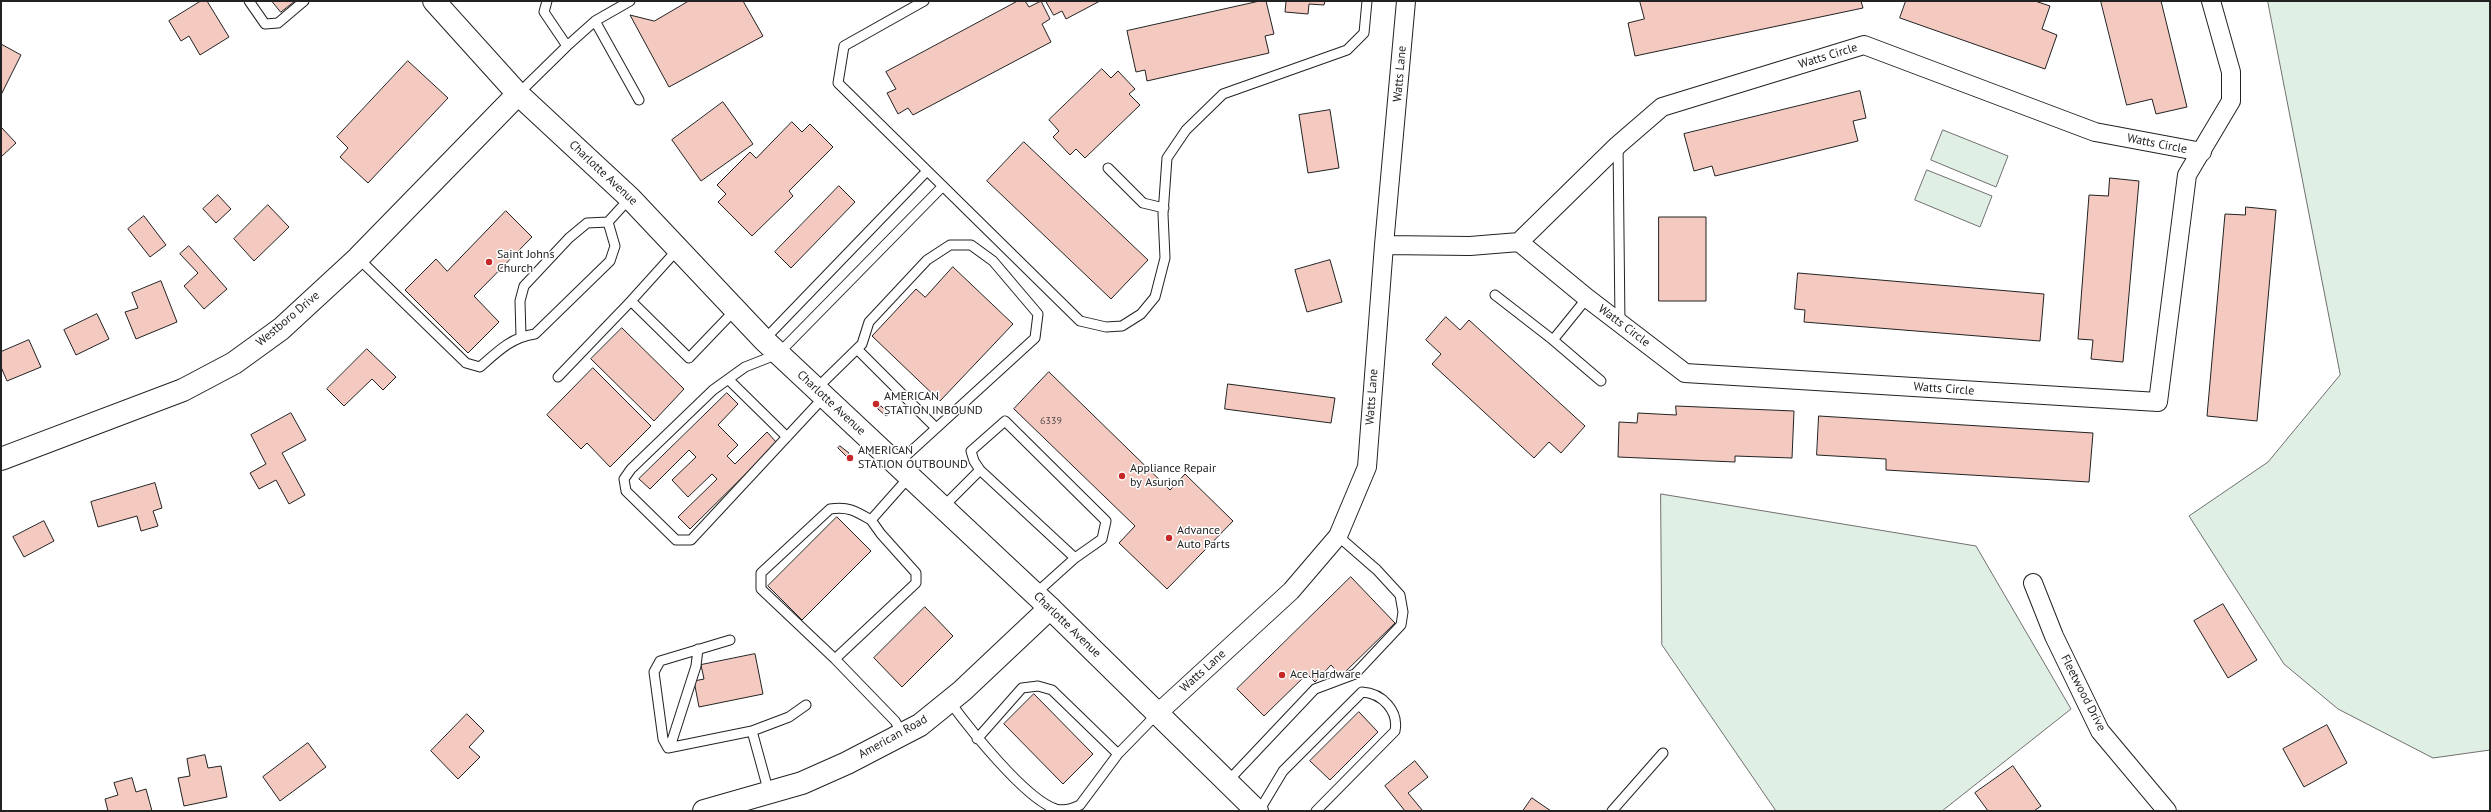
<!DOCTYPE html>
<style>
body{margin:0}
#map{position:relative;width:2491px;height:812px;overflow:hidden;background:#fff;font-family:"PT Sans",sans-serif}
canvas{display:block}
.frame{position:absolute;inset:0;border:2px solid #222;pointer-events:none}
</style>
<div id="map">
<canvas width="2491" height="812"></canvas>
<div class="frame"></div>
</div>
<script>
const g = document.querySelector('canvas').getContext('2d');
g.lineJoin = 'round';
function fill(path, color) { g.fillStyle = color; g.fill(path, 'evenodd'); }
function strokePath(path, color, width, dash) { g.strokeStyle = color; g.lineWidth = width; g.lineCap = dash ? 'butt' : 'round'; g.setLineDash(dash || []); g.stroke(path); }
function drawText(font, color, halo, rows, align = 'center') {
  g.font = font + ' "PT Sans",sans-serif'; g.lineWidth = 3; g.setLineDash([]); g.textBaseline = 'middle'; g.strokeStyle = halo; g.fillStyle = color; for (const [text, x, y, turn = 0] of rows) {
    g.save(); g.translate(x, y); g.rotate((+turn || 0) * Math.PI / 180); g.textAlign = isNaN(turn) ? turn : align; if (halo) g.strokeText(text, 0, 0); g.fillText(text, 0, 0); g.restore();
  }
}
const green = new Path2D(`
 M2268,1H2490V750L2433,758L2338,709L2284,664L2189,516L2268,462L2340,375Z
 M1943,130L2008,156L1996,187L1931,160Z
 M1927,170L1992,196L1980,227L1915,200Z
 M1661,494L1976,546L2071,709L1942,811H1776L1662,645Z`);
const building = new Path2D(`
 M201,1H207L229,37L200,55L189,36L181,41L169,21Z
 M272,1H295L281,12Z
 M689,1H743L763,36L669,87L630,15L654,21Z
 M1018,1H1025L1029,7L1041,1L1050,19L1042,24L1051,42L913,115L908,108L898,114L887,93L896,89L886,72Z
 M1046,1H1100L1066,19L1062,11L1054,15Z
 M1260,1H1266L1274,34L1265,36L1269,53L1147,81L1145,70L1136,72L1127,31Z
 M1272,1H1325L1324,5L1309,4L1308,14L1285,12L1286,2Z
 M1640,1H1861L1863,8L1635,56L1628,23L1644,19Z
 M1906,1H2035L2050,6L2042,29L2057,35L2045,69L1900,18Z
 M2101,1H2161L2187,107L2156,114L2152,99L2127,105Z
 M1,44L21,55L1,95Z
 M408,61L448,98L368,183L340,157L348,148L337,137Z
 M1102,69L1111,78L1118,71L1135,89L1129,94L1140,105L1085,158L1076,149L1070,155L1053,137L1059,131L1049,120Z
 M1860,91L1866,118L1853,121L1858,141L1715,176L1712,166L1694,171L1684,134Z
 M723,102L753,144L701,181L672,140Z
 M1330,110L1339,168L1308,173L1299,115Z
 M792,122L802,132L810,124L833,147L789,191L793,196L752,236L718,202L726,194L717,185L750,152L756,158Z
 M1,127L16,143L1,157Z
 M1024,142L1148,260L1111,299L987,181Z
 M2110,178L2139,181L2123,362L2091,359L2093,340L2078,339L2089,195L2108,196Z
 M839,186L855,202L791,268L775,252Z
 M218,195L231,209L216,223L203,209Z
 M268,205L289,227L254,261L234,239Z
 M2246,207L2276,210L2257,421L2207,416L2225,214L2245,215Z
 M506,211L532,237L474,296L499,322L468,353L405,290L436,259L447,271Z
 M144,216L166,245L150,257L128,229Z
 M1659,217H1706V301H1659Z
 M189,246L227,289L204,309L184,286L198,273L180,254Z
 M1330,260L1342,302L1307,312L1295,270Z
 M953,267L1013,324L940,401L872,336L916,289L925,297Z
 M1798,273L2044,294L2040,341L1804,322L1805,310L1795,309Z
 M161,281L177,322L136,339L125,312L138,308L132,293Z
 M97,314L109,339L76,355L64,330Z
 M1446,317L1460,330L1469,320L1585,426L1561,453L1549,442L1534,458L1432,364L1441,354L1426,340Z
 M622,328L684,389L654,421L591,359Z
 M29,340L41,367L7,381L1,367V352Z
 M367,349L396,377L383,390L372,379L344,406L327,389Z
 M593,368L651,426L610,467L587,443L581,449L547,415Z
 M1049,372L1170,490L1185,474L1233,521L1167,589L1119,543L1135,526L1014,409Z
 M1228,384L1335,398L1331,423L1225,409Z
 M727,393L738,404L718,425L738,445L727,456L735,464L767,432L777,443L690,529L678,517L717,479L712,474L688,497L672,480L696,457L689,450L650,489L639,479Z
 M881,406L889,414L886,416L878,409Z
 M1676,406L1794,411L1792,458L1735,456V462L1618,457L1619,422L1637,423L1638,413L1676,415Z
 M291,413L306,440L282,453L305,495L289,504L276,480L259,489L250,473L266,464L251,435Z
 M1819,416L2093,433L2089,482L1886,470V459L1817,455Z
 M840,446L849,453L846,456L838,448Z
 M155,483L162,508L153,511L158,526L141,531L137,516L98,527L91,502Z
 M837,517L871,551L802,620L768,586Z
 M44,521L54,541L24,557L13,537Z
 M1351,577L1395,623L1341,676L1331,665L1315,682L1307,674L1264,716L1237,689Z
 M2223,604L2257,660L2228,678L2194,621Z
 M925,607L953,636L902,687L874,658Z
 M755,654L763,694L699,707L694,681L704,679L701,665Z
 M1034,694L1093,754L1063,784L1004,724Z
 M1359,712L1378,732L1330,780L1310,761Z
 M467,714L484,731L469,747L480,757L458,779L431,751Z
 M2327,725L2347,763L2304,787L2283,749Z
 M308,743L326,767L280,801L263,777Z
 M205,755L208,768L221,766L227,797L184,806L178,778L190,776L187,759Z
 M1415,761L1428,777L1408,793L1423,811H1405L1385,786Z
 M2013,766L2041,806L2034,811H1988L1975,793Z
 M132,778L136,792L146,789L152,811H108L105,799L118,795L114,783Z
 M1532,798L1551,811H1523Z`);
const lane = new Path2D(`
 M249,1L265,24L278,23L304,1
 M924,1L844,46L838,83L1080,321L1106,327L1122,326L1141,314L1155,297L1165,258L1163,214L1167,158L1186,130L1223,94L1347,50L1364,33L1367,1
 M595,21L639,100
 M567,46L595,21L630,1
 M518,94L567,46L544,12L547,1
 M1618,145L1620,323
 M1108,168L1143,203L1164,208
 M678,249L631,301L689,358L735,310
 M358,258L466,363L480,367C498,351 512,337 535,334L610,261L615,246L608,222
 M1495,295L1553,340
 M1587,298L1553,340L1601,381
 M521,336L520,301L524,286L569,238L587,223L608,222L630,198
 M764,340L927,171
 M857,349L936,428
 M558,377L631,301
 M729,380L787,437
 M816,389L862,344L869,322L927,260L950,245H971L993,261L1038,314L1035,338L897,464
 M824,397L691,540H676L626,491L624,479L631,469L713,390L745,367L778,354L942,187
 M980,470L1075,558
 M943,507L980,470L974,461L971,451L1005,421L1106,521L1102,539L1075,558L1035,594
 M730,640L660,661L654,672L663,739L668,748L752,731L769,793
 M835,659L761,589V573L830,509C848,506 856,511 871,520
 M950,702C969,728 1026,800 1056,809C1064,811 1072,809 1080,805L1118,754L1158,713
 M752,731L789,717L806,705
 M903,735L895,721L835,659L916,583V573L881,534L871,520L910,476
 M977,739L1022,688L1038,686L1052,690L1118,754
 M670,747L696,666L698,649
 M1228,781L1315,689L1355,674L1401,625L1403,612L1400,595L1377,570L1338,536
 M1259,811L1283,771L1362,692C1382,693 1399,711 1395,731L1316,811
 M1612,811L1663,753`);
const street = new Path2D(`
 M1519,242L1618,145L1662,107L1864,45L2095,132L2202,152
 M1384,245L1470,246L1519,242L1587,298L1685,373L2158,402L2187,175L2231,101V72L2211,1
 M2033,583L2054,636L2100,731L2167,811
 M1158,713L1291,591L1338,536L1367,467L1384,245L1406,1`);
const secondary = new Path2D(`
 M1,459L183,390L234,363L281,329L358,258L518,94
 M704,811L802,783L847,763L920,725L962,691L1050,608`);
const primary = new Path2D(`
 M434,1L518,94L630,198L764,340L1050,608L1257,811`);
const markers = [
 [489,262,4,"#c62828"],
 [876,404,4,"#c62828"],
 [850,458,4,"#c62828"],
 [1122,476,4,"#c62828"],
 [1169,538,4,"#c62828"],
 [1282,675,4,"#c62828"]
];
const numberNames = [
 ["6339",1051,421]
];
const streetNames = [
 ["Watts Circle",1828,56,-17],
 ["Watts Lane",1400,74,-85],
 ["Watts Circle",2157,144,11],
 ["Charlotte Avenue",603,173,43],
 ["Westboro Drive",288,319,-40],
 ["Watts Circle",1624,326,37],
 ["Watts Circle",1944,389,4],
 ["Watts Lane",1372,397,-86],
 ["Charlotte Avenue",831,403,43],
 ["Charlotte Avenue",1067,625,44],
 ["Watts Lane",1203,671,-42],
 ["Fleetwood Drive",2083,693,63],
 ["American Road",893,737,-29]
];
const poiNames = [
 ["Saint Johns",497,255],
 ["Church",497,269],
 ["AMERICAN",884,397],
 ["STATION INBOUND",884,411],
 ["AMERICAN",858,451],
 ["STATION OUTBOUND",858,465],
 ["Appliance Repair",1130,469],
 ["by Asurion",1130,483],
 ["Advance",1177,531],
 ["Auto Parts",1177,545],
 ["Ace Hardware",1290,675]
];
fill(green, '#e0efe3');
strokePath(green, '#6f6f6f', 1);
fill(building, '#f3c9c0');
strokePath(building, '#222', 1);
strokePath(lane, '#222', 11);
strokePath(street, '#222', 20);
strokePath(secondary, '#222', 24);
strokePath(primary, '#222', 24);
strokePath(lane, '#fff', 9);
strokePath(street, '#fff', 18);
strokePath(secondary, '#fff', 22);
strokePath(primary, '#fff', 22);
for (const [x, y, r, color] of markers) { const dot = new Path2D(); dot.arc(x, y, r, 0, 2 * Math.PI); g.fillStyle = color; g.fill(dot); strokePath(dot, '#fff', 1.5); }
drawText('10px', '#564c4a', null, numberNames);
drawText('12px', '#222', '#fff', streetNames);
drawText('12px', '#222', '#fff', poiNames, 'left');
</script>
